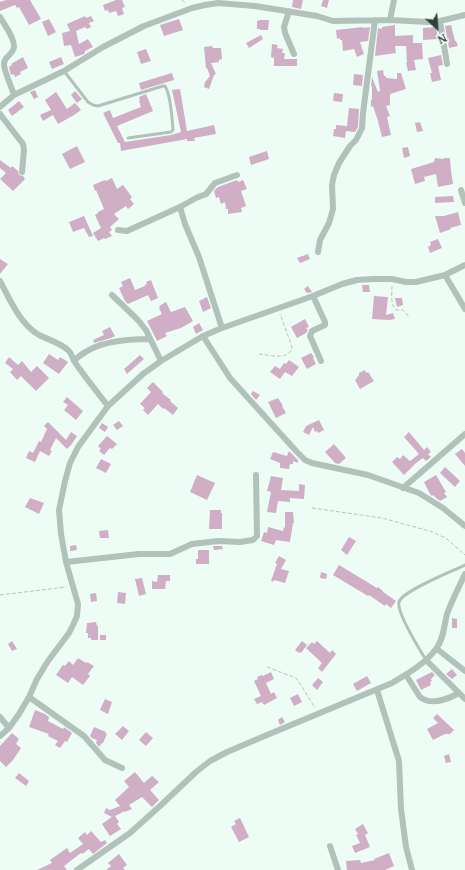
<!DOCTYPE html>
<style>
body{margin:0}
#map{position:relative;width:465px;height:870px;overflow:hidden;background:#edfdf5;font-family:"Noto Serif",serif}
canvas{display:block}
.north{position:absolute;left:417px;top:8px;width:40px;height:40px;-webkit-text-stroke:3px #edfdf5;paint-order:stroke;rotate:154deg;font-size:11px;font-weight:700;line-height:16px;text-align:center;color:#304039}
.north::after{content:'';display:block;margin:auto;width:14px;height:18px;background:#304039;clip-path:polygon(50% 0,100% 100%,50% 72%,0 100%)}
</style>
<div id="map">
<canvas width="465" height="870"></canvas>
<div class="north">N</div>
</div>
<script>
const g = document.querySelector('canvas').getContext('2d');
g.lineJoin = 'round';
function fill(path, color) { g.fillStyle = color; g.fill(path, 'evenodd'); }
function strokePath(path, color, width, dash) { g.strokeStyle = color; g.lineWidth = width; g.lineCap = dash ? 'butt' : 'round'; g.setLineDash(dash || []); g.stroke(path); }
const building = new Path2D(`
 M6,0H30L41,19L29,25L19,7L17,8L15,5L0,11V2Z
 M116,0H122L125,7L122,8L124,14L118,16L116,11L109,13L108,10L105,11L103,5Z
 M293,0H303L301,9L292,7Z
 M323,0H329L327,8L321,6Z
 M85,16L86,18L91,16L94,21L89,23L91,27L87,29L85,27L76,31L79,44L88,39L93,47L85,51V52L84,54L75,57L71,45L64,46L62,33L70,31L67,24Z
 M49,19L56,32L48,36L42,22Z
 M179,19L183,30L164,36L160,25Z
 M260,20H269L268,30H260V29H257V21Z
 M395,25V36L413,35V43H422L423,59L414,60L416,70L408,71L406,63H407L406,46H395L396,53L375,56L378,28L382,29V27Z
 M451,25L455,41H456L458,46L449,48L445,26Z
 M363,27V28L370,27L368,41L360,42L364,54L357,57L354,49L343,51L342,40H340V38L337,39L336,30Z
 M436,27L438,39L423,40V28Z
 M261,35L263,39L249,48L246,43Z
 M272,44L278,45L277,48L283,49L282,53H285L284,59H297V66H274V58L271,57Z
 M212,46L213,48H221L222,59L219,60V62L211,63L216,74L214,75L209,89L204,87L205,82L210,76L207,68H206L204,47Z
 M146,49L151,61L141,64L137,52Z
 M441,55L443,65L438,66L441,80L432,82L430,73H432L428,58Z
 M23,57L28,68L20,72L21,74L15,77L14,74L11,75L9,67L12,65L11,64Z
 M61,57L64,64L52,69L49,62Z
 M383,70L384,76H386V78L397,79V73H401L406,89L390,94V105L386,106L390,116L387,117L391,135L382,137L378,121L373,106L371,107V100H372V87L371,86L372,77L378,92L380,91L377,71Z
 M172,73L174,80L141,90L139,83Z
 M354,74L363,75L362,86L353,85Z
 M180,89L187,131L214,125L216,134L194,138L195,141H187V139L121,151L120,143H118L103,113L110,110L113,118L141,107L139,101L140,100L139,97L146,94L153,111L117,126L125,142L171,135L181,132L172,90Z
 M35,90L38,97L34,99L30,92Z
 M75,91L82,99L77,103L71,95Z
 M56,92L67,109L75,103L81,110L74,115L58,124L53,115L43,121L40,115L51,110L45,100Z
 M334,93L343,94L342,102L333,101Z
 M19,101L24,107L12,116L8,110Z
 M349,108L359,109L358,127L355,132L346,131L345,138L333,136L334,129H336V125L347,126Z
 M420,122L423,131L417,132L415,123Z
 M77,146L85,162L70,169L62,154Z
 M408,147L410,156L404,158L402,148Z
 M267,151L269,159L251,165L249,157Z
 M435,158L444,159V158H450L451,171L453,184L438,187L436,174L424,177L425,181L415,184L411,169L434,162Z
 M0,160L11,168L12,166L18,171L19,175L23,176L25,179L13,191L0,179L6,173L0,168Z
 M112,178L117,189L123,185L132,197L130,199L134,204L128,209L126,206L114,214L119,219L110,227L112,230L109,232L112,236L105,239L104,238L98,241L93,233L101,228L95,215L98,213V212L104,209L96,190L95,191L93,185L105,180L106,181Z
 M237,180L238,182L243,180L247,189L241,191L246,206L241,208L242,212L228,214V209H226L225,202L221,204L219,197L216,198L214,191L218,187Z
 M453,196L454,202L435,203V197Z
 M458,212L461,225L450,228L451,229L440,233L435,216H444Z
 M84,216L93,236L89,237L84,228L73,232L69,222Z
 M438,239L442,248L430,253L428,247L431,245L430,242Z
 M308,254L310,259L300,263L297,258Z
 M0,259L8,264L0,274Z
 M130,278L135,290L145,286V285L147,284L146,282L151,280L158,298L151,301L148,295L128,304L125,301L119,288L123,286L121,282Z
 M362,285H369L370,292H363Z
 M308,286L312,292L307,293L304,289Z
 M374,296L388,297L386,315L393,313L395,319L389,320L372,319Z
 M207,297L211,308L203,312L199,301Z
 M395,298H402L403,305L397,307Z
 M166,302L171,312L185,307L193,321L181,328L165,333L167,336L157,341L147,321L162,314L159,308L160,307L159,306Z
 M305,319L309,327L306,328L308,330L306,333L297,338L291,327Z
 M199,323L203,330L196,334L193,327Z
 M110,327L115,336L111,338L94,343L93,340L104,335L102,331Z
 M311,353L314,357L313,358L316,364L307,369L301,358Z
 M49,354L58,360L60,357L68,362L59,374L43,363Z
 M140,355L144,359L127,374L124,369Z
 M9,357L18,365L22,361L31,372L37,366L49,378L36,391L21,376L17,380L10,372L13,369L5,363Z
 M289,360L299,367L292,376L285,372L280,379L270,372L275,366L280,369L284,363L286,364Z
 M365,370L366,373L368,372L374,381L360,389L355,380L357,378V377L359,376V373Z
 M153,382L163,392L162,393L171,400L170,401L178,408L173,415L164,408L163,409L158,404L148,415L143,410L145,408L140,404L151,392L147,388Z
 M253,391L260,395L256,400L251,394Z
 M67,397L83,411L76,420L64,410L68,405L63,402Z
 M278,398L283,406H282L286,413L276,418L268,402Z
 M319,420L324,430L318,433L317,431L315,432L313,427L309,435L303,432L306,426Z
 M119,421L123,426L117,430L113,425Z
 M48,422L66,440L71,432L77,436L71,445L67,449L56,438L50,450L52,451L49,456L40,451L35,462L26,458L29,451L33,453L39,441L41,442L47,429L44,426Z
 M102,423L108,427L105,432L99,428Z
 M409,432L424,450L427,447L431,452L428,454L431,457L426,461L423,458L416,463L404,475L392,462L397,457L400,459L403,455L410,461L419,454L404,437Z
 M107,436L117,444L112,449L110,448L104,455L99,451L101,449L98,446Z
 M334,444L346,458L339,464L335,463L325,452Z
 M462,449L465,453V466L455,454Z
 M289,451L298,460V463L293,461V464H290L289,469L280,468V463L270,459L273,452L287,456Z
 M101,459L111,464L106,473L96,468Z
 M445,467L460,481L455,487L440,473Z
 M197,475L215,483L207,500L190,492Z
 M436,475L446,492L444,493L447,497L440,501L435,497L433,495L432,496L430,494L424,482Z
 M271,476L283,478L281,490L299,491V484L305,485L304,499L290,498V502L278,501L276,513L267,512L271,492L267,491Z
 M30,498L44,503L39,514L25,507Z
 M210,510H221V513H222V529H209Z
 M285,512H293L294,523H293L290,542L276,540L274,545L261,541L264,532L267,533L268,527L283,531L284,527L285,528Z
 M108,530L109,538H100L99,531Z
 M349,537L356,541L347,555L341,550Z
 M76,545L77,550L70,551V546Z
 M213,546H222L223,549L214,550Z
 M198,550H209V564H196V559H198Z
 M279,556L286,560L281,569L289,571L285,583L274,580L273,582L271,581L277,564L275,563Z
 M339,565L377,588L378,587L383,591V592L396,601L391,608L386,604L385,606L369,595L368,596L333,575Z
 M321,572L327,574L326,579L320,578Z
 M158,575H170V581H166L165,589H152V581L157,582Z
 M142,578L146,594L139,596L135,579Z
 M118,592L126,593L125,604L117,603Z
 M96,593L97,601L91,602L90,594Z
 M452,618L457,619V628H452Z
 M96,622L97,626H98V640H91V638H88V633H86L87,623Z
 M100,635H106V640H100Z
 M12,641L17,649L12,651L8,644Z
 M302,641L307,645L301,653L300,652L299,653L295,650Z
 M317,641L330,653L332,650L336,654L322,672L318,668L322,663L306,648L312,642L314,644Z
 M78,658L86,663L87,662L94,666L88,674L90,676L83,685L72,677L68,683L56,675L63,665L65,666L69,661L73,665Z
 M452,669L457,675L452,679L446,674Z
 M271,672L274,679L266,683L271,694L274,692L277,698L264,705L262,702L257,704L254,699L261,696L254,681L258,679L257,677L262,675L263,676Z
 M432,672L435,675L431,679L432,681L430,682L431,685L421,690L416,680Z
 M367,676L371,683L357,691L353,684Z
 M318,678L323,682L317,690L312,685Z
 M298,694L302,702L294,706L290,698Z
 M105,699L112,702L108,714L100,710Z
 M35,710L45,714L49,717L48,721L63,729L64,727L72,733L67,742L65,741L60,748L55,745L58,741L48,736L49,734L29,727Z
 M437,714L454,730L450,734H445L433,740L427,729L438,723L433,718Z
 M282,717L285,722L280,725L278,720Z
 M123,726L129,731L122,740L115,734Z
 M94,727L106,732L105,733L107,734L103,743H102L99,747L96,743L97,740L92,738L90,736Z
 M146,732L153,738L146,746L139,740Z
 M12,733L19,739L16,744L21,748L13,760L6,767L0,761V746Z
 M449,754L451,762L446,763L444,756Z
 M135,772L144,783L152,776L159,782L150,790L159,800L152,807L142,797L129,805L132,809L125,812V811L115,816L119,822L117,824L121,829L110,836L102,824L113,816L112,817L104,813L106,808L110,810L120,806L115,800L129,787L124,781Z
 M19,773L29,781L26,786L15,778Z
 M240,818L249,837L239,842L231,827L236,824L234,821Z
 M363,824L368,833L365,835L370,847L355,853L352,846L360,843L356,835L358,834L355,829Z
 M91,831L101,842L105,840L107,843L93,854L89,849L82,854L81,853L64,866L67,870H37L52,863L50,860L67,848L70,853L83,844L78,838L85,832L87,835Z
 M389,853L394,866L385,870H347L346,861L360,860L361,863L375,860L374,859Z
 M119,854L127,865L123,868L125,870H106L111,866L108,863Z`);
const path = new Path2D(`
 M182,0L185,3
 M392,286C392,294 390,304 396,310H403L410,318
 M259,354C270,355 290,361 292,347L280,314
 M312,508L382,518L433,532L447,539L465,555
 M0,595L66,587
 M267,667L296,678L299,682L315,708`);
const service = new Path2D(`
 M64,71L88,102L93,105L98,106L163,86H165C171,95 172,118 173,130L171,132L128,138
 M426,660C420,650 396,612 399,602C402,591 453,571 465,565`);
const minor = new Path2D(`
 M289,11L284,27L285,33L294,54
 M0,17C4,24 18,43 13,50C11,55 5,57 4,63C3,69 12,88 14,95
 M390,20L394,0
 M440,21L447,64
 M0,107L14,95L64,71L103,47L144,26L192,8L205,5L218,3L255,6L317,16L333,21L390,20L428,22L440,21L465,15
 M0,114L23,144L24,150L22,172
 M461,190L465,203
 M180,207L185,224L199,257L222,328
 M118,230L127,231L180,207L196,198L206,194L215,183L237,175
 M318,252L320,240L329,223L333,209L332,185L334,175L339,163L350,146L356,140L362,128L363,113L375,20
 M445,275L465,309
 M0,281C10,300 20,324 39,335C49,340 61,343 69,351C72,354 73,360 76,364C86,378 97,392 108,406
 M112,295L138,320L146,330L161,361
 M313,296L325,322V325L312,331L310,336L321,361
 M203,336L230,378L297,452L305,460L312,463L368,475L419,493L443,508L465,526
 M74,361C77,358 80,355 84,353C101,341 130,339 150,339
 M403,488L465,434
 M66,562L139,554H170L192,544L218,541L240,542L253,540L257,536L256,475
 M437,649L465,671
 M426,660L465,699
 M406,675L420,697C431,706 448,699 459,693
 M377,690L399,761L401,809L406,847L412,870
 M29,697L84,736L105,760L122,768
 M0,717L9,728
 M0,736L9,728L19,714L29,697L37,679L48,661L69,633L73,625L77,616L78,604L66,562L61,534L59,510L65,481L70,463L78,447L108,406L143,374L161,361L203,336L222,328L313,296L342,284L357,280L373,279H392L406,282H416L445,275L465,265
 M330,846L338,870
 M77,870L130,833L160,806L196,772L210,761L227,752L267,735L392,683C407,674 425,664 436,649C444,639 444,625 447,614C452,600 459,587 465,574`);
fill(building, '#cfaec6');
strokePath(path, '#b4c4bc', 1, [4, 2]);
strokePath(service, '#b0c2b9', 3);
strokePath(minor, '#b0c2b9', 6);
</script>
